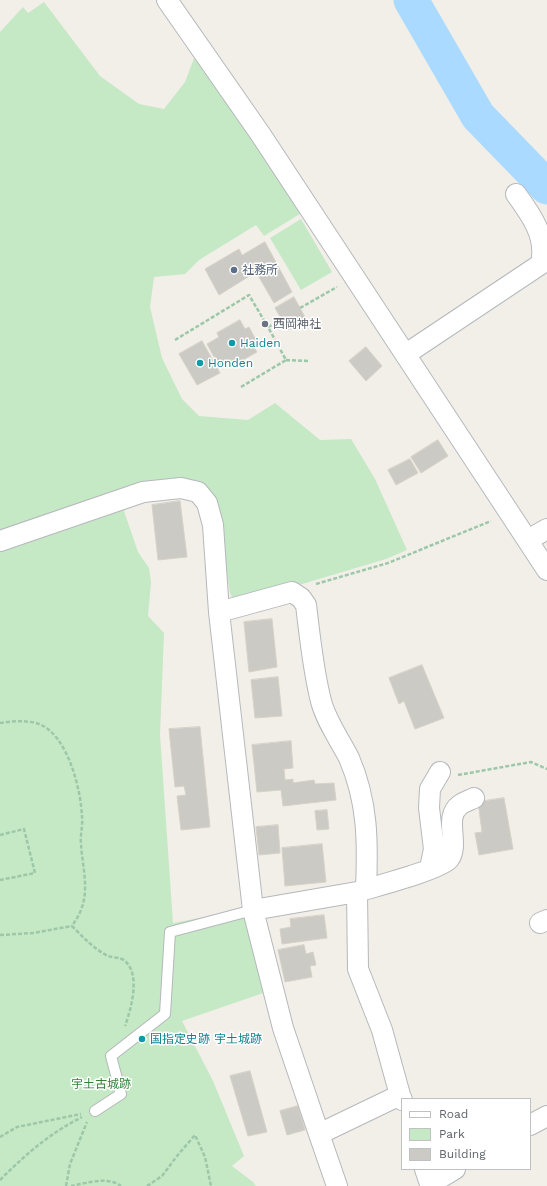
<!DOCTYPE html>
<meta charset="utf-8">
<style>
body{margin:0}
#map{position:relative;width:547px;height:1186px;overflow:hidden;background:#f1efe8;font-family:"Work Sans",sans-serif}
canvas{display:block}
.legend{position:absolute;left:401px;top:1098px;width:130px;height:72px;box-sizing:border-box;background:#fff;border:1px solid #bfc1c3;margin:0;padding:5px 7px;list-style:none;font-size:12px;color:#5f6368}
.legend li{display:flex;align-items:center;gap:8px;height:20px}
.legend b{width:20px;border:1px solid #bfc1c3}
</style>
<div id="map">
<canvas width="547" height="1186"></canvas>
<ul class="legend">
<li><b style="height:5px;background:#fff"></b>Road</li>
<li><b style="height:11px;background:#c5e8c5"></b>Park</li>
<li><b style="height:11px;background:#cccac5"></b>Building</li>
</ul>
</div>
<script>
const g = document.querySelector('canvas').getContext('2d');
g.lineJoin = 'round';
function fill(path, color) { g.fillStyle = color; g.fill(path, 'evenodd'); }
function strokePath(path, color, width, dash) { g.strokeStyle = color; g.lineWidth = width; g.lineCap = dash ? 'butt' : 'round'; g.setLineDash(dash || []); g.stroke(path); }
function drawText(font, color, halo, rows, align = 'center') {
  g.font = font + ' "Work Sans","Noto Sans JP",sans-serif'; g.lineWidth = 3; g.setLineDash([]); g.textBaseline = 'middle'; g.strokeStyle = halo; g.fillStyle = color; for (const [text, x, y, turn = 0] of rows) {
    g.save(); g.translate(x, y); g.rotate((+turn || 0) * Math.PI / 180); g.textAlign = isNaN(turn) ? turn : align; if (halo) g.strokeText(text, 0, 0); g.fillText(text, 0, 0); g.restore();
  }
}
const green = new Path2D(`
 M44,2L100,76L139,104L164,109L185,82L196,53L303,212L264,236L256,225L199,260L185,274L154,277L150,307L162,358L182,399L199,416L248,420L275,403L320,440L351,439L375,479L407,550L386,559L245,601H234L230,593L215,496L197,484L142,487L124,511L138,552L149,568L151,582L148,616L164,633L160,735L173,923L247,909L266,992L182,1021L213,1081L244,1156L232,1166L253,1182L256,1186H0V32L23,7L28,13Z
 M301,219L332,272L301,290L270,238Z`);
const river = new Path2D(`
 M411,0L478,116L547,187`);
const building = new Path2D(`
 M265,242L292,292L274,303L256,272L219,295L205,269L239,249L242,255Z
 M294,297L306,319L288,330L275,308Z
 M240,320L245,329L249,327L257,342L253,345L257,352L234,365L231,359L219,366L207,344L219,337L217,333Z
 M202,341L220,373L197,385L179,354Z
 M366,347L382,366L366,381L349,361Z
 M438,440L448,456L421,473L411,457Z
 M410,459L418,473L396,485L388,470Z
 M180,501L187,557L158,560L152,505Z
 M272,619L277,667L249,672L244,622Z
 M422,665L444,718L415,729L404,701L399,704L389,678Z
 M278,677L282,716L255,718L251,680Z
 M200,727L210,827L181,830L177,796L186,795L184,786L175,787L169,729Z
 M291,741L293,768L284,769L285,780L293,779V783L314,780L315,784L334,783L336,800L283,806L281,790L257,792L252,745Z
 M504,798L513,849L479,855L475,833L482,832L478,802Z
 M327,810L329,829L317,830L315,811Z
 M278,825L280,853L259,855L256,827Z
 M322,844L326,882L285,886L282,848Z
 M324,915L327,938L282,944L280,929L291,927L290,919Z
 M304,945L306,954L313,952L316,965L310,966L312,977L285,982L278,950Z
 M250,1071L267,1132L248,1136L230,1076Z
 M298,1106L305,1130L287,1135L280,1111Z`);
const path = new Path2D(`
 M300,308L337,287
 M175,340L249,295L268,327
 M286,360L308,361
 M241,387L286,360L268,327L281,320
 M316,584L388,563L491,521
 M0,723C12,721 28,720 39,724C68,735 81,790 82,817C83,826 80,835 81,844C82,864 89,887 82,907C80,914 76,920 72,926C84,938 94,949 108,956C113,958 121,957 125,961C141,975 131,1009 125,1026
 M458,775L531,762L547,769
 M0,835L24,829L35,873L0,880
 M0,935L33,933L72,926
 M0,1137L17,1127L81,1114
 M0,1180C25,1155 50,1133 82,1117
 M66,1186L70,1164L87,1122
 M71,1186C86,1183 108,1176 121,1186
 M147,1186L162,1176L177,1156L195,1135L205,1157L211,1186`);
const service = new Path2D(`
 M95,1111L121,1094L111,1056L165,1014L170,932L253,910`);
const minor = new Path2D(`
 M167,0L261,135L547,570
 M406,354L541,264C547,237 532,216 516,194
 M528,540L547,529
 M0,541L143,492L181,488L198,492L207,503L213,525L219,612L253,910L283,1028L319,1134L400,1095L402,1100
 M219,612L292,592L301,598L306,605C310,637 313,670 321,701C326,721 340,740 349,758C368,802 368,842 366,889
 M430,868L434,849L429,808L430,789L440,772
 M357,892C373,887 442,869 449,859C460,844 443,817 460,805C464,802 470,800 474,798
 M253,910L357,892L358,969L382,1030L400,1095
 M540,923L547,920
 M530,1125L547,1116
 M319,1134L337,1186
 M425,1169L430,1184L455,1169`);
const markers = [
 [234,270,4,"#5c6f8a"],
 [265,324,4,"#6b7280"],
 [232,343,4,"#0f9aa8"],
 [200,363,4,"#0f9aa8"],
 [142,1039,4,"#0f9aa8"]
];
const serviceNames = [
 ["社務所",242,270]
];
const worshipNames = [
 ["西岡神社",273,324]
];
const cultureNames = [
 ["Haiden",240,343],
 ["Honden",208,363],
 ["国指定史跡 宇土城跡",150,1039]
];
const parkNames = [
 ["宇土古城跡",101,1084]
];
fill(green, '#c5e8c5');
strokePath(river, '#aadaff', 35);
fill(building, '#cccac5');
strokePath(building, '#d6d1c6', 1);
strokePath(service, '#b5b8bc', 12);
strokePath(minor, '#b5b8bc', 22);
strokePath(path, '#9cc7a9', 2.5, [4, 2]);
strokePath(service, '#fff', 10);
strokePath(minor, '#fff', 20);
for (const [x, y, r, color] of markers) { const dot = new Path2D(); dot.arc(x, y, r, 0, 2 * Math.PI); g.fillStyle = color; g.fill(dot); strokePath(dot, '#fff', 1.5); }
drawText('12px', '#4e5e75', '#fff', serviceNames, 'left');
drawText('12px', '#5b616d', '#fff', worshipNames, 'left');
drawText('12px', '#0d838f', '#fff', cultureNames, 'left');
drawText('12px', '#348238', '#fff', parkNames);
</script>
